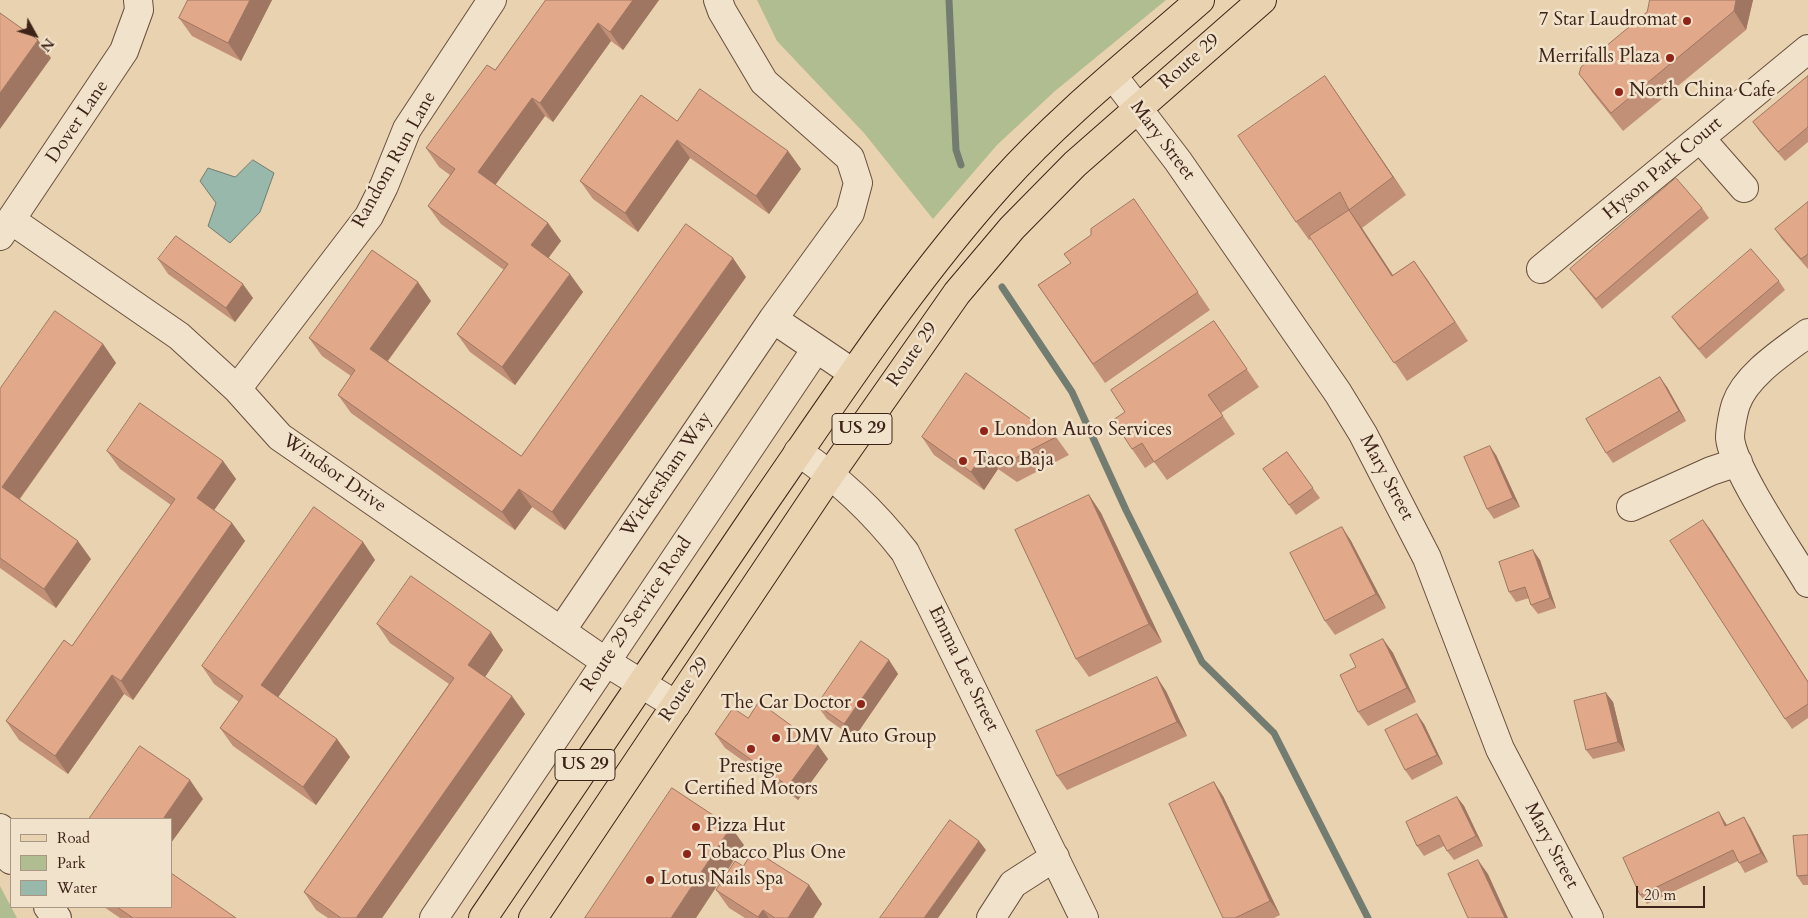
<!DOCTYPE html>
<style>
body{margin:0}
#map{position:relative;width:1808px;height:918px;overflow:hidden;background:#e9d2af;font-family:Cardo,serif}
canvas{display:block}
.legend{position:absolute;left:10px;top:818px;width:162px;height:90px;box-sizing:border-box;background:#f1e2cb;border:1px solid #a99684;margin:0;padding:6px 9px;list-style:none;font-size:15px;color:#3e2319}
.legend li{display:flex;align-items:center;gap:10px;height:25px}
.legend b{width:25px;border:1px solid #a99684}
.north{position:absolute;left:10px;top:10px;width:50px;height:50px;-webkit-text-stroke:4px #f1e2cb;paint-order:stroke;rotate:129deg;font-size:14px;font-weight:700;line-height:20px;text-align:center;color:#3e2319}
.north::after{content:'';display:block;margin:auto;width:18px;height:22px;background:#3e2319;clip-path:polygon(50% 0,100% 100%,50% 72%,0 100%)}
.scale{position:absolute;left:1636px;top:886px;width:69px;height:22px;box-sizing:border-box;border:2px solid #3e2319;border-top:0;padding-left:6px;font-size:15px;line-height:18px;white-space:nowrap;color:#3e2319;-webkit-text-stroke:4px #f1e2cb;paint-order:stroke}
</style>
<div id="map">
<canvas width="1808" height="918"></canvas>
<ul class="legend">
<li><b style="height:6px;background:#e9d2af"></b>Road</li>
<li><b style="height:14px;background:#b0bd90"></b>Park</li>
<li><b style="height:14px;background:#97b8ab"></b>Water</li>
</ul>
<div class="north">N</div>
<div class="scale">20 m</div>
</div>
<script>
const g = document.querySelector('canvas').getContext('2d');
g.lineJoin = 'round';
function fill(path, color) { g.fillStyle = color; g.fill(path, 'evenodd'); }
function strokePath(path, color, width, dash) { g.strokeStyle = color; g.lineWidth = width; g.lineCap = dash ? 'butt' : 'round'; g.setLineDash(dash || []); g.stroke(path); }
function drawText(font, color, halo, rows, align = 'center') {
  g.font = font + ' Cardo,serif'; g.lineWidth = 5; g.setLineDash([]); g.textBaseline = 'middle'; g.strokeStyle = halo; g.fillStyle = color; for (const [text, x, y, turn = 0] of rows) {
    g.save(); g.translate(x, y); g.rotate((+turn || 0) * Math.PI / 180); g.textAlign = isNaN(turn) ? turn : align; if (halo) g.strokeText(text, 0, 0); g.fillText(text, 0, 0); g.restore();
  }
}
const green = new Path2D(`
 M757,0H1166L1055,91L997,145L933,219L864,133L777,41Z
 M0,886L17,918H0Z`);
const water = new Path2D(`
 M253,160L274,173L260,212L230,243L208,226L216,203L200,181L208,168L235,177Z`);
const stream = new Path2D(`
 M949,0L956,150L961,165
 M1002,287L1072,392L1126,510L1202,662L1274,733L1368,918`);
const minor = new Path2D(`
 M718,0L722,11L764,82L850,158L858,183L850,213L773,319L853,373
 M1113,76L1178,161L1338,393L1363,434L1427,558L1500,749L1589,918
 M1700,138L1744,188
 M11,220L179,336L237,389L280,437L606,662L676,705
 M0,236L124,51L139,10L138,0
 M1541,269L1808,49
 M1808,333C1784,351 1746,375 1736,404C1733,413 1730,430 1730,438C1733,470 1790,552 1808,583
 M237,389L369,216L384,186L407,129L492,0
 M798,452C841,480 874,512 905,552L1084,918
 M1631,507L1711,471L1738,462
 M561,631L773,319
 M0,828L11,860
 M48,907L57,918
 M434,918L816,349
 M991,918L1013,884L1055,857`);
const major = new Path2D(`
 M483,918C576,779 669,641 763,504C839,394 912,282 1001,183C1061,116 1133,59 1200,0
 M533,918L831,473L957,293L1012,228L1075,164L1262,0`);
const wall = new Path2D(`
 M188,0H272L241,61L192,36L179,18Z
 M546,0H659L623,50L611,41L553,122L545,116L495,185L548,223L561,241L548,258L583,292L515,385L470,352L457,334L504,270L441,224L428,206L450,175L439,167L426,148L495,70Z
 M1753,0L1746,30L1623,131L1592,92L1579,74Z
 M1808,76V142L1785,161L1760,132L1753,122Z
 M1338,95L1406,195L1362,228L1393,275L1414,261L1468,341L1407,381L1311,239L1309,240L1296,222Z
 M677,121L788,151L801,169L769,214L690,158L638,232L593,199L580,181Z
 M1134,199L1210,310L1105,383L1038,285L1071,263L1091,235Z
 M1808,202V269L1782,239L1775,229Z
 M1702,208L1709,218L1602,309L1577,278L1570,269Z
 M158,259L253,298L235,322L168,274Z
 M746,277L565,530L532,507L515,530L351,413L338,395L351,376L322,356L309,338L431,301L388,361L521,456Z
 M1779,281L1785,290L1706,359L1679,327L1672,317Z
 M1214,321L1259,387L1221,413L1235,434L1167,480L1154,462L1145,468L1132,449L1125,412Z
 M103,344L116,363L20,499L91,559L56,608L0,568V389Z
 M1667,387L1686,421L1613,463L1606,453Z
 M922,437H1056L1069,455L1017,482L998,469L984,490L934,455Z
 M107,451L223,461L236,479L214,510L232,523L245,541L133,700L124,694L68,774L19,740L6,721L72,646L171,505L120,469Z
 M1287,452L1320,498L1296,515L1263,469Z
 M1496,455L1520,507L1494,519L1487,509Z
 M1089,495L1101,513L1162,642L1089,677L1076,659Z
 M1342,527L1351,541L1386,608L1335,635L1325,621Z
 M1710,529L1808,681V718L1792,729L1785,719Z
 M363,542L375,560L278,697L337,739L350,757L316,805L233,746L220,728L239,702L214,684L202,666Z
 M1540,560L1556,608L1538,614L1531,605L1529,598L1516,602L1509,592Z
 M377,624L503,650L485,677L525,714L382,918H328L316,910L304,892L449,684L390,643Z
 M1383,639L1393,653L1416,702L1368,726L1358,712Z
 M889,660L898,674L854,738L827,719L817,705Z
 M1166,691L1187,736L1067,790L1057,776Z
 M1606,693L1613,702L1625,751L1593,759L1586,750Z
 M748,718L818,745L828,759L798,800L725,748L715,734Z
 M1424,724L1443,764L1412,780L1405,770Z
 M1223,796L1280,915L1274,918H1223Z
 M1457,797L1464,806L1483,846L1454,860L1447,851L1444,846L1424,856L1417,846Z
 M1725,822L1727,825L1750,827L1768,862L1745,873L1738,861L1647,904L1640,895Z
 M1808,835V885H1803L1797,876Z
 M743,866L809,885L822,904L813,918H745L729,908L716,890Z
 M104,907H171L236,918H120Z`);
const shadedWall = new Path2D(`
 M250,0H272L241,61L228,43Z
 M633,0H659L623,50L610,32Z
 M1736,0H1753L1746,30L1734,11Z
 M598,23L611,41L553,122L540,103Z
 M38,40L51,58L0,129V93Z
 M1325,76L1338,95L1406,195L1393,177Z
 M532,98L545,116L491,191L478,172Z
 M677,140L690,158L638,232L625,213Z
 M788,151L801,169L769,214L756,196Z
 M1349,210L1362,228L1405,294L1392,276Z
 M548,223L561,241L544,264L531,245Z
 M733,258L746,277L565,530L552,512Z
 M1414,261L1427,279L1468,341L1455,322Z
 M570,274L583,292L515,385L502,367Z
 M418,282L431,301L383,367L370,349Z
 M243,284L253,298L235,322L226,308Z
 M103,344L116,363L15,505L2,487Z
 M1660,377L1667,387L1686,421L1679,411Z
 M1490,446L1496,455L1520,507L1513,498Z
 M985,451L998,469L984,490L971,472Z
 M223,461L236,479L210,516L197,498Z
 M519,489L532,507L515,530L502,512Z
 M1089,495L1101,513L1162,642L1149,624Z
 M1703,520L1710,529L1808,682Z
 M232,523L245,541L133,700L121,681Z
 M1342,527L1351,541L1386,608L1376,594Z
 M78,541L91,559L56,608L44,589Z
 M363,542L375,560L274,703L261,685Z
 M1533,550L1540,560L1556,608L1550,598Z
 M491,632L503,650L481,683L468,665Z
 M1383,639L1393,653L1416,702L1407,688Z
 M889,660L898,674L854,738L844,724Z
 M112,675L124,694L68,774L55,756Z
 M1157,677L1166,691L1187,736L1177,722Z
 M1606,693L1613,702L1625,751L1618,742Z
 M512,696L525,714L382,918H356Z
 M1417,714L1424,724L1443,764L1437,755Z
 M337,739L350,757L316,805L303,787Z
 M818,745L828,759L798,800L788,786Z
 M190,780L203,799L171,843V819H163Z
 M1214,782L1223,796L1280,915L1270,901Z
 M1457,797L1464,806L1483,846L1476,836Z
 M1719,812L1725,822L1732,836L1725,826Z
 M1744,817L1750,827L1768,862L1761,853Z
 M731,827L744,845L696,918H671Z
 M979,841L986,850L938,918H924Z
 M1478,860L1488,874L1508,918H1505Z
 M809,885L822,904L813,918H788Z
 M763,910L769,918H759L758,917Z`);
const building = new Path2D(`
 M188,0H250L228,43L179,18Z
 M546,0H633L610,32L598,23L540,103L532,98L478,172L548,223L531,245L570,274L502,367L457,334L508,264L428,206L455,169L426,148L487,65L495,70Z
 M1650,0H1736L1734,11L1611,113L1579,74L1581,67L1647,12Z
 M0,13L38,40L0,93Z
 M1325,76L1393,177L1349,210L1392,276L1414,261L1455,322L1394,363L1309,236L1349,210L1340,192L1296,222L1238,136Z
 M1808,76V127L1778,152L1753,122Z
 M700,89L788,151L756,196L677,140L625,213L580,181L641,95L677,121Z
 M1676,178L1702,208L1596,299L1570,269Z
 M1134,199L1198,292L1093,364L1038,285L1071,263L1064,254L1091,235V229Z
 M1808,202V254L1801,259L1775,229Z
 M686,224L733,258L552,512L519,489L502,512L338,395L355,370L309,338L372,250L418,282L370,349L521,456Z
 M176,236L243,284L226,308L158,259Z
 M1751,249L1779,281L1699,349L1672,317Z
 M55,311L103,344L2,487L78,541L44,589L0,558V389Z
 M1214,321L1247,369L1208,395L1223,416L1154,462L1142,443L1132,449L1113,420L1125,412L1111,390Z
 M966,373L1056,437L1004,464L985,451L971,472L922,437Z
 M1660,377L1679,411L1606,453L1586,419Z
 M140,403L223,461L197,498L232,523L121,681L112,675L55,756L6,721L64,640L72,646L175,499L107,451Z
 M1490,446L1513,498L1487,509L1464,457Z
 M1287,452L1313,488L1289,505L1263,469Z
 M1089,495L1149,624L1076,659L1015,530Z
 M314,507L363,542L261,685L337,739L303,787L220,728L243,696L202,666Z
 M1703,520L1808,682V704L1785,719L1670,541Z
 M1342,527L1376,594L1325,621L1290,553Z
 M1533,550L1550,598L1531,605L1525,587L1509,592L1499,562Z
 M411,576L491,632L468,665L512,696L356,918H341L304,892L454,678L377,624Z
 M1383,639L1407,688L1358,712L1340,675L1356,667L1350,655Z
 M861,641L889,660L844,724L817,705Z
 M1157,677L1177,722L1057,776L1036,731Z
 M1606,693L1618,742L1586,750L1574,701Z
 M759,702L818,745L788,786L715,734L733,708L748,718Z
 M1417,714L1437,755L1405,770L1385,730Z
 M140,746L190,780L163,819H89Z
 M1214,782L1270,901L1235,918H1223L1169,804Z
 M672,788L731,827L671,918H585Z
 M1457,797L1476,836L1447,851L1439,835L1417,846L1406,822Z
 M1719,812L1725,826L1744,817L1761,853L1739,863L1733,850L1640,895L1623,858Z
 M950,820L979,841L924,918H880Z
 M1808,835V875L1797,876L1793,836Z
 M754,850L809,885L788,918H775L763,910L758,917L716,890L735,861L743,866Z
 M1478,860L1505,918H1468L1448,874Z
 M171,873L236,918H133L117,907H171Z`);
const markers = [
 [1687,21,5,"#8f2418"],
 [1670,58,5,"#8f2418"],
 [1619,92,5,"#8f2418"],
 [984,431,5,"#8f2418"],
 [963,461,5,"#8f2418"],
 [861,704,5,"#8f2418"],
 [776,738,5,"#8f2418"],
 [751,749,5,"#8f2418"],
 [696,827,5,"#8f2418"],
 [687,854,5,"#8f2418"],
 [650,880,5,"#8f2418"]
];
const shields = [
 [862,429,60],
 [585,765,60]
];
const shieldNames = [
 ["US 29",862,429],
 ["US 29",585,765]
];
const poiNames = [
 ["7 Star Laudromat",1677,21,"right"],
 ["Merrifalls Plaza",1660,58,"right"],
 ["North China Cafe",1629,92],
 ["London Auto Services",994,431],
 ["Taco Baja",973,461],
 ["The Car Doctor",851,704,"right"],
 ["DMV Auto Group",786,738],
 ["Prestige",751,768,"center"],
 ["Certified Motors",751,790,"center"],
 ["Pizza Hut",706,827],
 ["Tobacco Plus One",697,854],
 ["Lotus Nails Spa",660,880]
];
const streetNames = [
 ["Route 29",1190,62,-41],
 ["Dover Lane",78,122,-56],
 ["Mary Street",1162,141,53],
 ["Random Run Lane",395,160,-61],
 ["Hyson Park Court",1663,169,-40],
 ["Route 29",913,355,-55],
 ["Windsor Drive",334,474,35],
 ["Wickersham Way",667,475,-56],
 ["Mary Street",1386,478,62],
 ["Route 29 Service Road",637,615,-56],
 ["Emma Lee Street",963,669,64],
 ["Route 29",685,690,-56],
 ["Mary Street",1551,846,62]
];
fill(green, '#b0bd90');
fill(water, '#97b8ab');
strokePath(water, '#737c71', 1);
strokePath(stream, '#737c71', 7);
strokePath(minor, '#694f3e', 30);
strokePath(major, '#3e2319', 30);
strokePath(minor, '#f1e2cb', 28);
strokePath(major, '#e9d2af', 28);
fill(wall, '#c29077');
fill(shadedWall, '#9e7661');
fill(building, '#e2a88a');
strokePath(building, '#9e7661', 1);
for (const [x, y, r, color] of markers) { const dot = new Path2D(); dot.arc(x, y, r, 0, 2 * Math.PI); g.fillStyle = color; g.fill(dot); strokePath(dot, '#f1e2cb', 2); }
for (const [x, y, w] of shields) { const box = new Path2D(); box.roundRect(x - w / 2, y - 15.5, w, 31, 4); g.fillStyle = '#f1e2cb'; g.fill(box); strokePath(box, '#3e2319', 1); }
drawText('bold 18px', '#3e2319', null, shieldNames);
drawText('19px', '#3e2319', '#f1e2cb', poiNames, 'left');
drawText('19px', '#3e2319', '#f1e2cb', streetNames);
</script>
